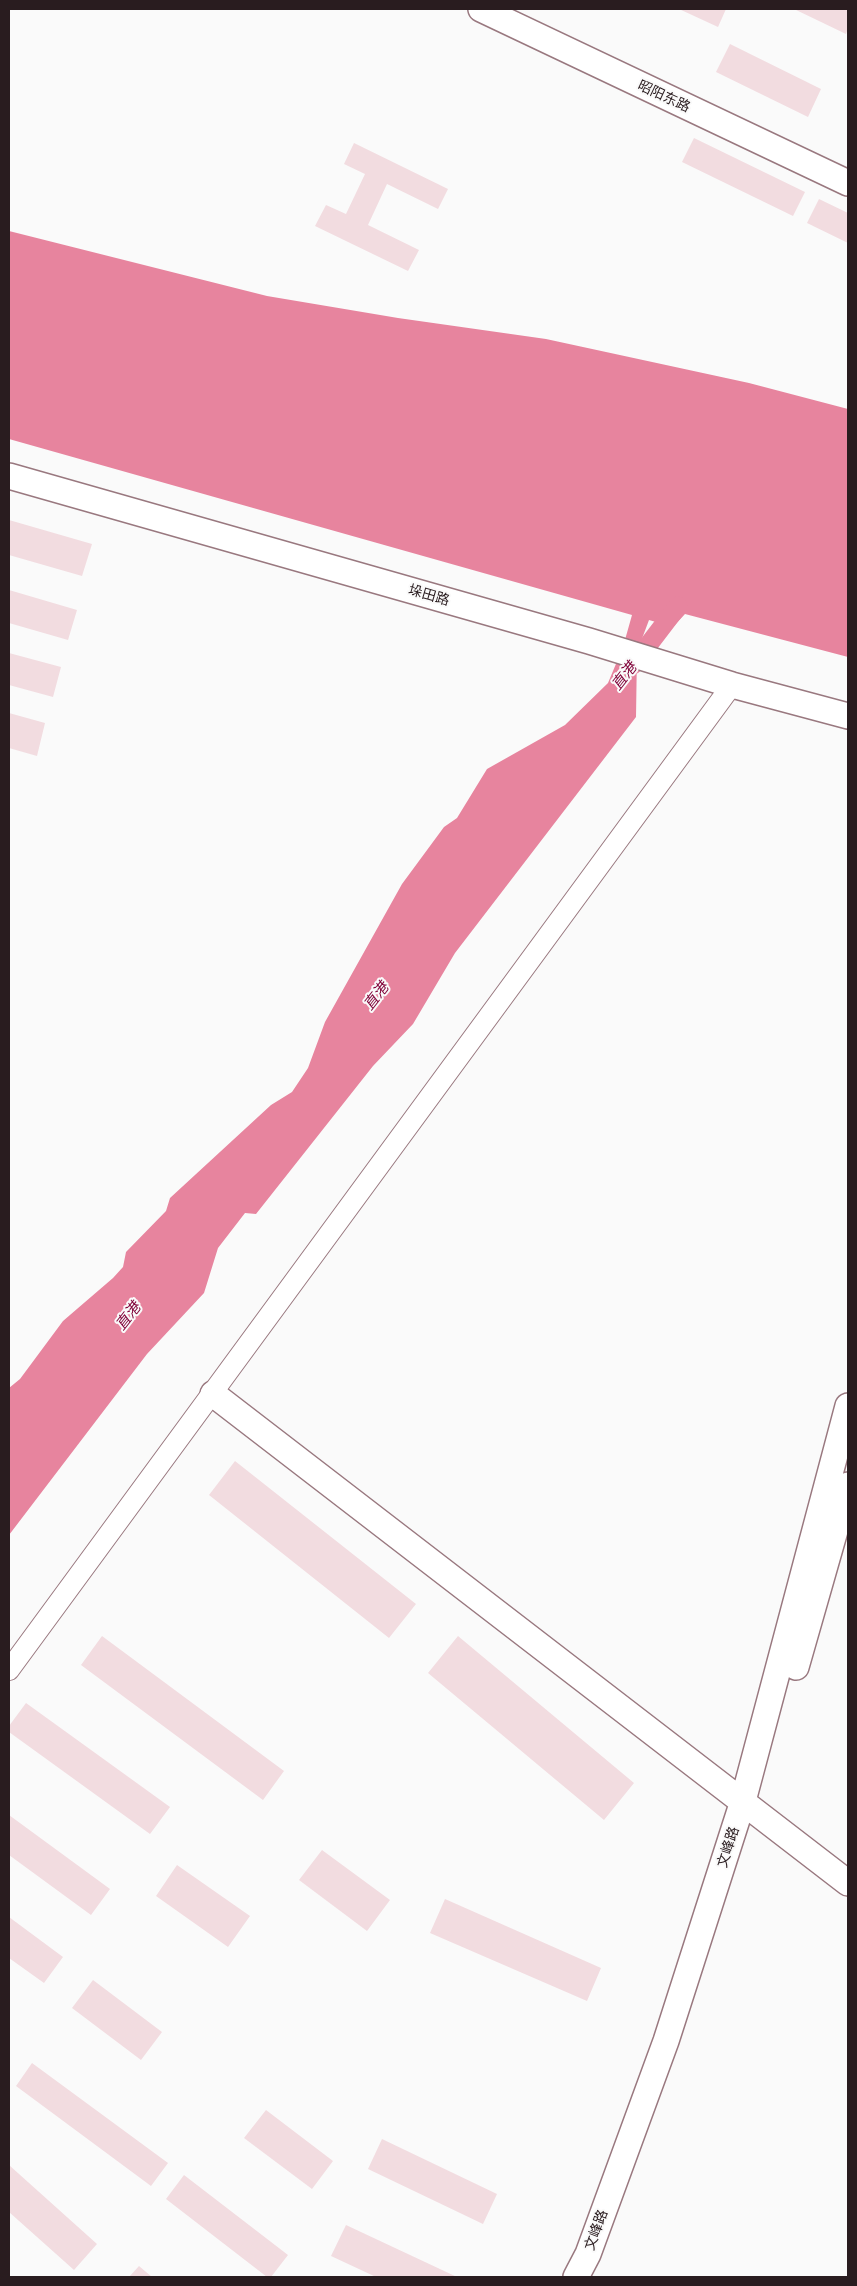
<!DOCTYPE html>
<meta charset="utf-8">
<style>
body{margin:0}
#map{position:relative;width:857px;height:2286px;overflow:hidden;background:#fafafa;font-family:"Exo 2",sans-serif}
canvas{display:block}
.frame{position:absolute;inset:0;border:10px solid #291c1f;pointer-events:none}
</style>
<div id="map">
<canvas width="857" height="2286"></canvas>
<div class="frame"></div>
</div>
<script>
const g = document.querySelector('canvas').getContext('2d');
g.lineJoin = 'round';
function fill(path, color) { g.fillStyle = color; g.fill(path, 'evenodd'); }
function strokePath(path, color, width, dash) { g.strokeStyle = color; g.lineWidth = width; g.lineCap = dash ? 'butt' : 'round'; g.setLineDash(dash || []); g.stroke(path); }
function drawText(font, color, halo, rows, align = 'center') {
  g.font = font + ' "Exo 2","Noto Sans SC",sans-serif'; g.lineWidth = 4; g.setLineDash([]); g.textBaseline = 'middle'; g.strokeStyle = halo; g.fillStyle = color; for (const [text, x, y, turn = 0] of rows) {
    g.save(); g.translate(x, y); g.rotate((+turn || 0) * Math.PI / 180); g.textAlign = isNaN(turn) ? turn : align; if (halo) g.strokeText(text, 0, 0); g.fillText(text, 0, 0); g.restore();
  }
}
const water = new Path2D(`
 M9,231L267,296L398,318L546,339L749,383L848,409V657L685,614L673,627L649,620L637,652L636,717L455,953L413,1024L373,1066L256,1214L245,1213L218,1248L204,1293L147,1354L9,1535V1388L20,1379L63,1321L113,1278L123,1267L126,1252L166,1211L170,1198L271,1105L292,1092L308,1068L325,1022L402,884L444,827L457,818L487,769L565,725L608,683L623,647L632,615L9,439Z`);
const canal = new Path2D(`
 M633,665L678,606`);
const building = new Path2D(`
 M679,9H726L718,27Z
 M794,9H848V28L846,34Z
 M730,44L821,89L808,117L716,72Z
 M694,138L805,192L793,216L682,162Z
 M354,143L448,189L438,209L387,184L368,225L419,250L408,271L315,226L326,205L346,214L365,174L344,164Z
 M819,199L848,213V243L807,223Z
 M9,520L92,544L82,576L9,555Z
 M9,590L77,610L68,640L9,623Z
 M9,653L61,667L53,697L9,685Z
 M9,713L45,723L37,756L9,748Z
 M235,1461L416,1604L389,1638L209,1495Z
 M102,1636L284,1771L263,1800L81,1665Z
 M458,1636L634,1783L604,1820L428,1673Z
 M26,1703L170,1807L150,1834L9,1732V1726Z
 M9,1815L110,1889L91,1915L9,1855Z
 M322,1850L390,1900L367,1931L299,1880Z
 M177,1865L250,1916L228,1947L156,1896Z
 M445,1899L601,1968L587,2001L430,1933Z
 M9,1917L63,1957L44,1983L9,1958Z
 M93,1980L162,2032L141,2060L72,2008Z
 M32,2063L168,2163L151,2186L16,2086Z
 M266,2110L333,2161L312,2189L244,2138Z
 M382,2139L497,2194L483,2224L368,2169Z
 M9,2165L97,2244L74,2270L9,2212Z
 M184,2175L288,2255L271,2277H267L166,2199Z
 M346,2225L457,2277H376L331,2256Z
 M139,2266L152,2277H129Z`);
const minor = new Path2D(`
 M9,1670L732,685`);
const tertiary = new Path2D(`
 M481,9L848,183
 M9,476L589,641L732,685L848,716
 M213,1394L848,1883
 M796,1667L848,1485
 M576,2277L588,2254L666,2041L743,1801L848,1406`);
const streetNames = [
 ["昭阳东路",664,96,25],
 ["垛田路",429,595,16],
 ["文峰路",728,1847,-72],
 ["文峰路",596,2230,-70]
];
const waterNames = [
 ["直港",624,676,-52],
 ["直港",376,996,-52],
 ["直港",128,1316,-52]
];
fill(water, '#e7849e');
strokePath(canal, '#e7849e', 19);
fill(building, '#f2dce0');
strokePath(minor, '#99787f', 22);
strokePath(tertiary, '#99787f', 28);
strokePath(minor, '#fff', 20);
strokePath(tertiary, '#fff', 25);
drawText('14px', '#291c1f', '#fafafa', streetNames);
drawText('italic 15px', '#83083d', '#fafafa', waterNames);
</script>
